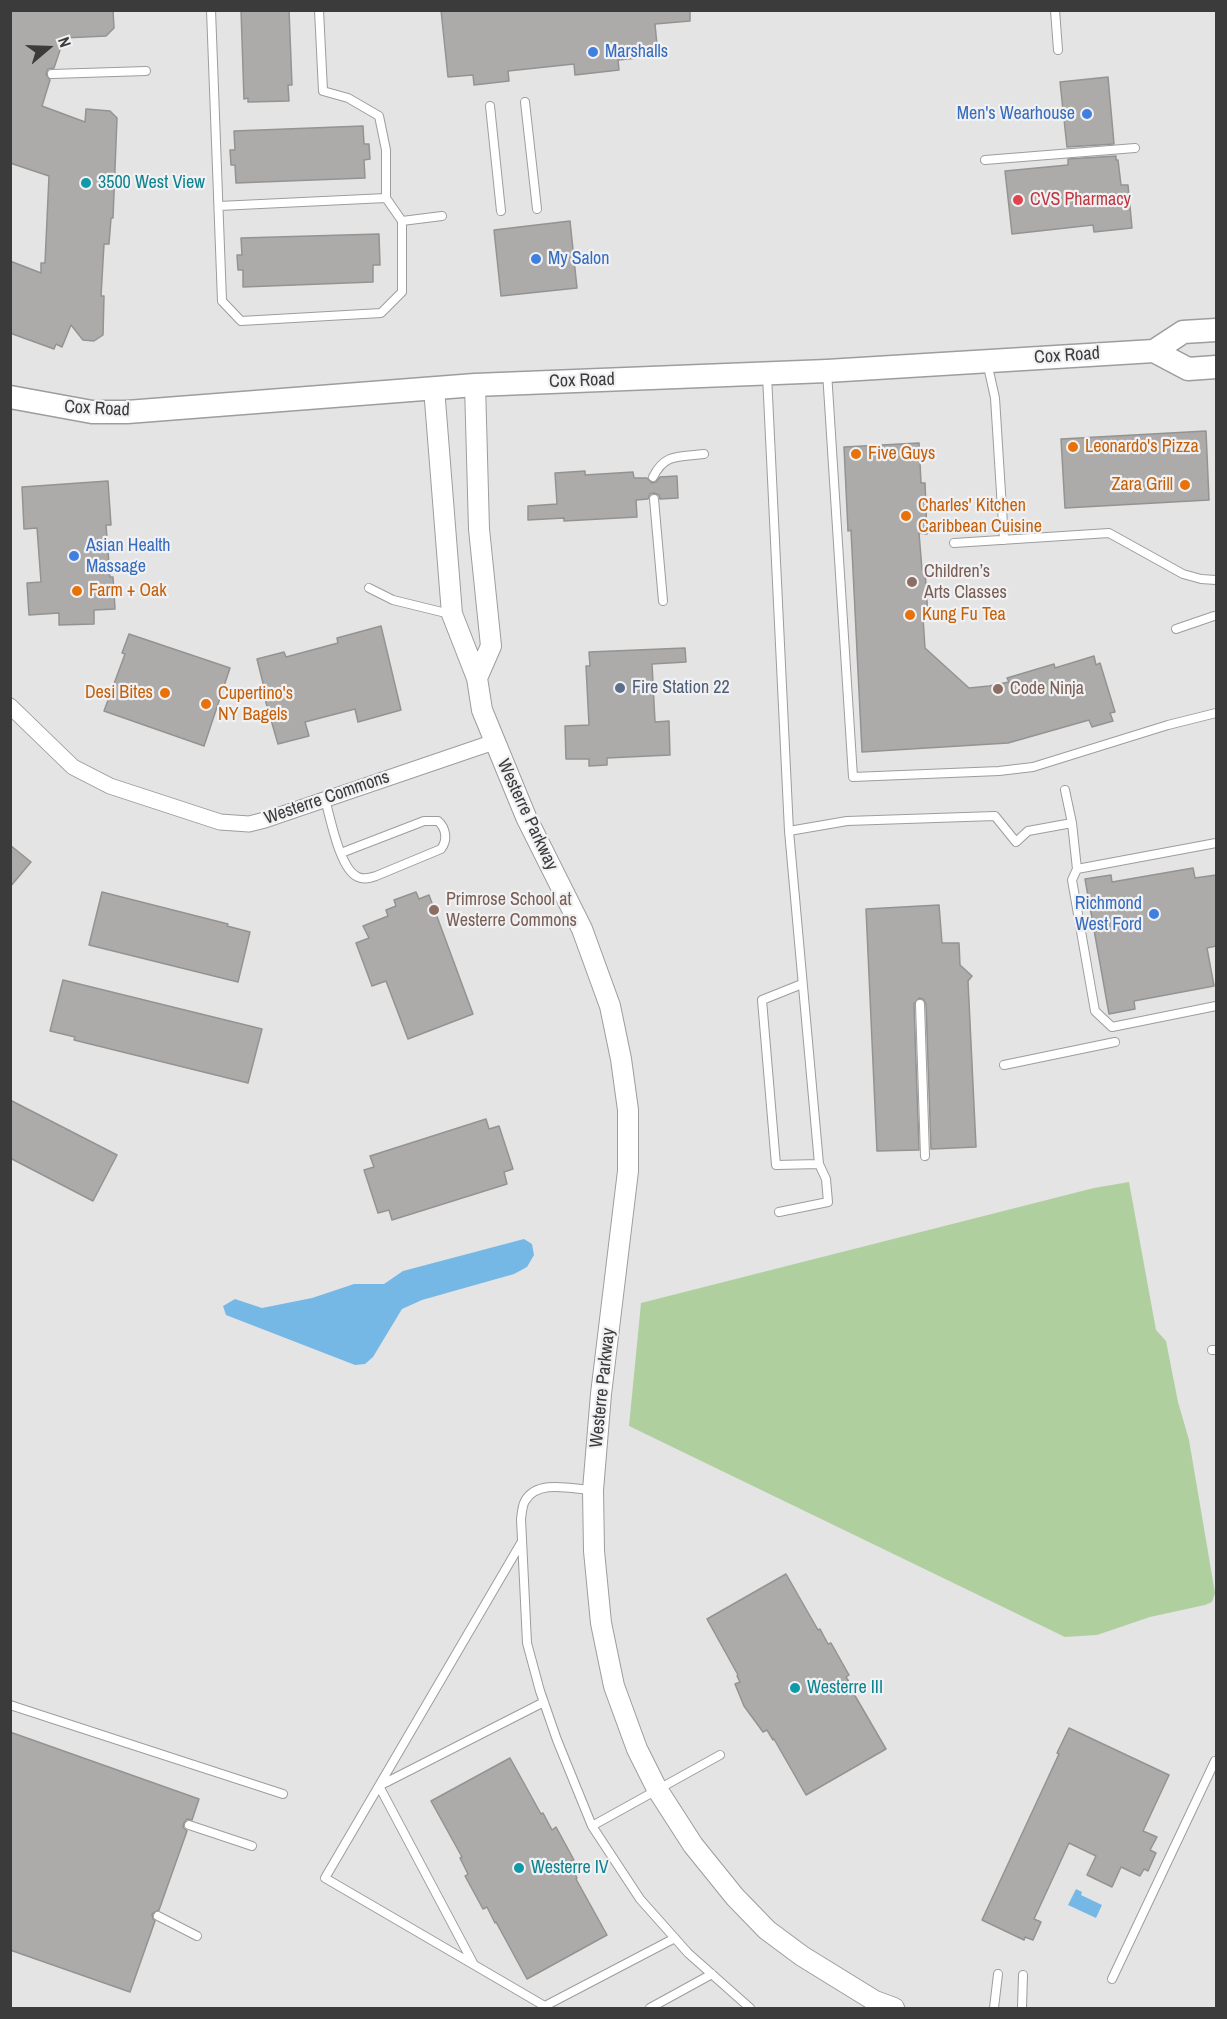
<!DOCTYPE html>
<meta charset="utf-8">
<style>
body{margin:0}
#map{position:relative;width:1227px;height:2019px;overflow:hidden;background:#e4e4e5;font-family:"Archivo Narrow",sans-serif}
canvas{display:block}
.frame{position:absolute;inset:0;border:12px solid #3b3b3c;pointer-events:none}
.north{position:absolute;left:18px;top:18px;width:60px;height:60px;-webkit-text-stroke:4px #f1f1f3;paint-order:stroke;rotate:71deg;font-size:16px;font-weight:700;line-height:24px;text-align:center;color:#3b3b3c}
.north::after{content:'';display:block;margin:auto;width:21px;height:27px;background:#3b3b3c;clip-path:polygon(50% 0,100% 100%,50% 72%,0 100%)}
</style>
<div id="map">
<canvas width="1227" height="2019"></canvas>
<div class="frame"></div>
<div class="north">N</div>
</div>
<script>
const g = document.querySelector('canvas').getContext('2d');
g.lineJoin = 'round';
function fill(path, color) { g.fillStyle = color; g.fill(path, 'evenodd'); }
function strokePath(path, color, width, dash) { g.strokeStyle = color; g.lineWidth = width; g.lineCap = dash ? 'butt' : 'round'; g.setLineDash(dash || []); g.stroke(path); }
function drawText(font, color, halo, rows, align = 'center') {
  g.font = font + ' "Archivo Narrow",sans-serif'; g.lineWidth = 4.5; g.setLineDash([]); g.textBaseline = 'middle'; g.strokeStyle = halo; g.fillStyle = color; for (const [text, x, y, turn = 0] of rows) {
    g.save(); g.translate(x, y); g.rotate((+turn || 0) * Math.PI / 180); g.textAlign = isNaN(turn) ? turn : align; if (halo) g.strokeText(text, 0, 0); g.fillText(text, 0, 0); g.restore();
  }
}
const green = new Path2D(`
 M1129,1182L1156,1330L1166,1341L1178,1402L1189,1440L1215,1593L1212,1602L1205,1605L1150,1617L1097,1635L1065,1637L629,1426L641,1303L1094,1188Z`);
const water = new Path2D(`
 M524,1239L532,1244L534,1255L527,1267L514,1274L422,1300L402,1309L373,1357L365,1364L355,1365L226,1315L223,1306L235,1299L262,1308L312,1298L354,1284H384L403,1271Z
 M1076,1889L1082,1892L1081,1895L1102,1905L1096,1918L1068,1905Z`);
const building = new Path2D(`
 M10,10H113L114,28L106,36L64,38L54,68L48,69L46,74L50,80L42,106L85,122L86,109L110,111L117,118L113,218H111L109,244H104L101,296H104L103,335L94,341L83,340L71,325L62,347L56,344L54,349L10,333V261L41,273V263H45L49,176L10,163Z
 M241,10H289L292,85H288L289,101L248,102V98L244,99Z
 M441,10H690V21L655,24L658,56L618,60L619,70L575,75L574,64L508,71L509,81L474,85L473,75L448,77Z
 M1108,77L1114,144L1067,147L1060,82Z
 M363,126L364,144H369L370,159L364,160L365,178L236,183L235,165H231L230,150H235L234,131Z
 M1116,156V160H1118L1121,185H1128L1132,228L1094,232L1093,225L1012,234L1005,171L1068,165V159Z
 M570,221L577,288L501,296L494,230Z
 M379,234L380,265H373V282L243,287V270H238L237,255H242L241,238Z
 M1206,431L1209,500L1065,508L1061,439Z
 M919,443L921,483H925L927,534L919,533L922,570H925L928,617L923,618L925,648L969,688L989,686L1009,682L1007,678L1054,664L1055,668L1094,656L1096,665L1100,663L1115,712L1110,713L1113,721L1092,727L1089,720L1008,743L862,752L851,530L848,531L844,447Z
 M585,471V475L633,472L634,478H647L652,483L656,482L660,477L677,476L678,498L660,499L659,495L654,493L650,494L648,499L636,500L637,517L564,521V518L528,520V506L557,504L555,473Z
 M108,481L111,525H106L110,577H113L115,609L94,610V624L59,625V613L29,615L27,583L41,582L37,528L24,529L22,487Z
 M381,626L401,710L358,722L355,709L305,722L309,736L278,744L265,699H267L257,659L284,652L286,657L338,643L337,638Z
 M129,634L230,668L204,746L104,711L125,654L122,653Z
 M685,648L686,662L652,664L655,722L669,721L670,755L607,758V765L589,766V759H566L565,726L589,725L586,666H590L589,652Z
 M10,845L31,862L10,887Z
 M1193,868L1195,878L1216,875V946L1207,948L1214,986L1134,1001L1135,1009L1109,1014L1085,879L1111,875L1112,882Z
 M102,892L228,924L227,926L250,932L238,982L89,945Z
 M416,892L419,899L429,895L473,1014L408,1039L386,981L372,986L356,943L369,938L363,926L388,916L386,910L396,906L394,900Z
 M939,905L942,943H959L960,965L972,976L968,981L976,1147L931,1149L926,1004L923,999L919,998L914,1004L919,1150L877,1151L866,909Z
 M63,980L262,1029L248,1083L74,1040L75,1037L50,1031Z
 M10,1100L117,1155L93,1201L10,1158Z
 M486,1119L489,1129L499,1126L513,1169L504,1172L507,1184L392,1220L389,1210L378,1213L364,1170L374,1167L370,1156Z
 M786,1574L818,1630L820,1629L828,1644L831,1643L849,1675L846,1677L856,1693L854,1694L886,1749L806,1795L774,1739L773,1740L767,1730L763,1732L744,1706L735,1684L740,1682L737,1676L738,1675L707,1619Z
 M1069,1728L1169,1775L1143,1831L1157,1837L1150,1850L1156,1853L1148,1871L1144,1869L1140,1876L1121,1867L1112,1887L1087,1875L1096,1856L1069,1843L1034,1919L1041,1922L1033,1940L1025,1937L1024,1940L982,1920L1059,1754L1057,1753Z
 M10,1732L199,1799L192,1820L187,1819L184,1823L183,1827L187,1831L159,1910L152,1914L153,1919L155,1921L130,1992L10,1950Z
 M510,1758L541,1814L543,1813L552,1830L556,1827L574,1860L569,1862L577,1878L576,1879L607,1935L527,1979L496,1922L495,1923L487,1907L483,1909L465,1876L468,1874L460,1858L462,1857L431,1801Z`);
const service = new Path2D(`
 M211,10L222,301L241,321L381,313L402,292V221L386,198V150L379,116L348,98L323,91L319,10
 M1055,10L1058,50
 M52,74L146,71
 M525,102L537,209
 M490,106L501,211
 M985,160L1135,148
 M219,206L386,198
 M402,221L442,216
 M987,362L995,398L1004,540
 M827,372L853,777L999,771L1033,767L1168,725L1216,713
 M767,375L789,831L819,1164L826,1179L828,1202L779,1212
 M653,477C665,453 679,457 704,454
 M654,499L663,601
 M954,543L1109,533L1183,574L1201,579L1216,580
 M369,588L393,600L450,614
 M1176,629L1214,616
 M1065,790L1072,823
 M325,799C330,817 340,870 358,877C364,880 370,878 376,876L441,849C448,840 446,828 438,821H424L341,853
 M789,831L847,821L995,816L1016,842L1028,831L1072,823L1077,869
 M1216,843L1077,869L1072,880L1095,1011L1112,1027L1216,1006
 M802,984L762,1000L776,1165L819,1164
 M920,1004L925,1156
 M1004,1065L1115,1042
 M1212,1350H1216
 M592,1490C572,1489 537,1479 525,1501C522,1506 522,1513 521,1519L527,1643L540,1691L557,1740L592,1826L640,1899L688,1953L750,2008
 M521,1543L325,1878L548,2008
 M10,1705L283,1794
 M189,1825L252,1846
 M592,1826L720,1755
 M158,1916L197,1936
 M473,1963L379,1786L544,1702
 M1112,1979L1215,1761
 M545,2006L675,1938
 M650,2008L712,1974
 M994,2008L998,1974
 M1022,2008L1023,1975`);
const minor = new Path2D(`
 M10,706L73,767L110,786L220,822L249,824L265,820L494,742`);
const tertiary = new Path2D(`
 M475,385L479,529L491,646L477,678
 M434,388L452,614L477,678L482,710L526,817L582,929L610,1006L621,1059L628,1110V1171L601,1394L593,1490L594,1551L601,1623L614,1686L637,1749L657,1789L693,1845L735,1897L767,1930L802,1956L875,2001L894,2008`);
const secondary = new Path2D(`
 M1154,351L1188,369L1216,367
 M10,397L92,412H127L475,385L827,371L1154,351L1183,332L1216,330`);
const markers = [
 [593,52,6,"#3f7fe0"],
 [1087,114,6,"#3f7fe0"],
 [86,183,6,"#0f9aa8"],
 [1018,200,6,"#e0444e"],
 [536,259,6,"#3f7fe0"],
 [1073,447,6,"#e8710a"],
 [856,454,6,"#e8710a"],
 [1185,485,6,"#e8710a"],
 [906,516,6,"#e8710a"],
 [74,556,6,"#3f7fe0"],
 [912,582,6,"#8d6e63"],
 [77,591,6,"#e8710a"],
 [910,615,6,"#e8710a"],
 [620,688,6,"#5c6f8a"],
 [998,689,6,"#8d6e63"],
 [165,693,6,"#e8710a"],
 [206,704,6,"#e8710a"],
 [434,910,6,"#8d6e63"],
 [1154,914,6,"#3f7fe0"],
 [795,1688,6,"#0f9aa8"],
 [519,1868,6,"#0f9aa8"]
];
const shopNames = [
 ["Marshalls",605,52],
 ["Men's Wearhouse",1075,114,"right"],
 ["My Salon",548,259],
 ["Asian Health",86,546],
 ["Massage",86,567],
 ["Richmond",1142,904,"right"],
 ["West Ford",1142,925,"right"]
];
const cultureNames = [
 ["3500 West View",98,183],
 ["Westerre III",807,1688],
 ["Westerre IV",531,1868]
];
const healthNames = [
 ["CVS Pharmacy",1030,200]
];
const streetNames = [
 ["Cox Road",1067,356,-4],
 ["Cox Road",582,381,-2],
 ["Cox Road",97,409,3],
 ["Westerre Commons",327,798,-19],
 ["Westerre Parkway",527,815,65],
 ["Westerre Parkway",603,1388,-84]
];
const foodNames = [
 ["Leonardo's Pizza",1085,447],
 ["Five Guys",868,454],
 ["Zara Grill",1173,485,"right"],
 ["Charles' Kitchen",918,506],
 ["Caribbean Cuisine",918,527],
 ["Farm + Oak",89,591],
 ["Kung Fu Tea",922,615],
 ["Desi Bites",153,693,"right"],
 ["Cupertino's",218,694],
 ["NY Bagels",218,715]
];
const educationNames = [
 ["Children’s",924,572],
 ["Arts Classes",924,593],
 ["Code Ninja",1010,689],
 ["Primrose School at",446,900],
 ["Westerre Commons",446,921]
];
const serviceNames = [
 ["Fire Station 22",632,688]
];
fill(green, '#afd09e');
fill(water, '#75b8e6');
fill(building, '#acabaa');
strokePath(building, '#949392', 1.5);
strokePath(service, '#9d9d9e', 10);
strokePath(minor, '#9d9d9e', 17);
strokePath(tertiary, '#9d9d9e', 22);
strokePath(secondary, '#9d9d9e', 25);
strokePath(service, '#fff', 8);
strokePath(minor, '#fff', 15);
strokePath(tertiary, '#fff', 20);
strokePath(secondary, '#fff', 22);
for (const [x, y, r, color] of markers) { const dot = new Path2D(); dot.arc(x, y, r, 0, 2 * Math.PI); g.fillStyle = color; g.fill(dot); strokePath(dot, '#f1f1f3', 2); }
drawText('18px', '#366cbe', '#f1f1f3', shopNames, 'left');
drawText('18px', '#0d838f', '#f1f1f3', cultureNames, 'left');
drawText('18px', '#be3a42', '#f1f1f3', healthNames, 'left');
drawText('18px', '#3b3b3c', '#f1f1f3', streetNames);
drawText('18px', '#c56008', '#f1f1f3', foodNames, 'left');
drawText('18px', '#785e54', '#f1f1f3', educationNames, 'left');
drawText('18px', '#4e5e75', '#f1f1f3', serviceNames, 'left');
</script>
